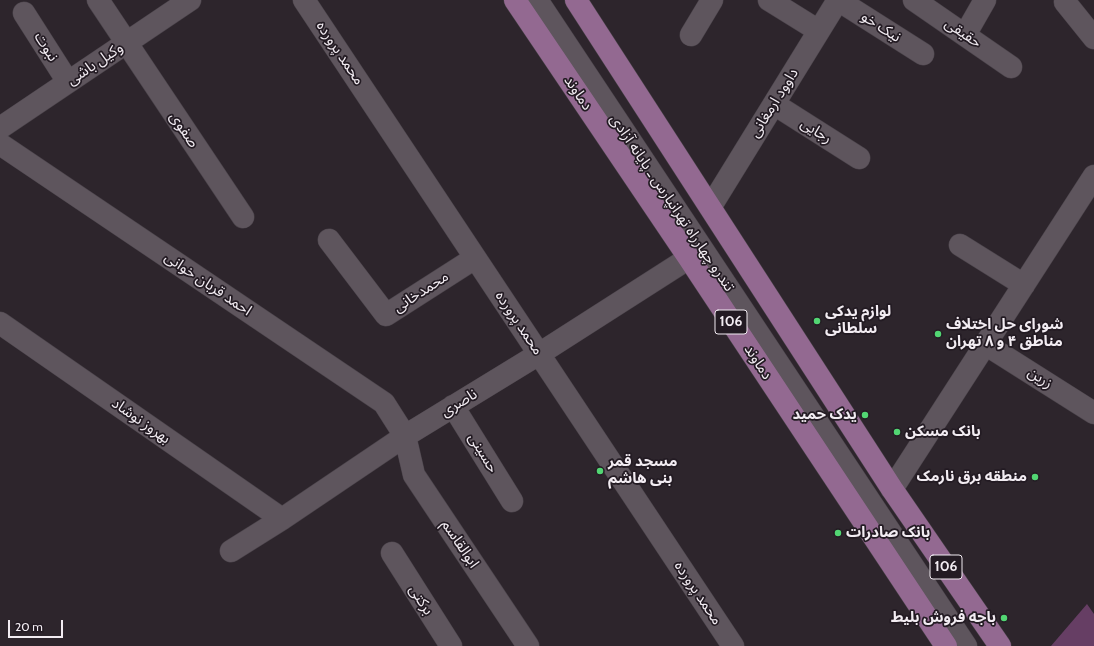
<!DOCTYPE html>
<meta charset="utf-8">
<style>
body{margin:0}
#map{position:relative;width:1094px;height:646px;overflow:hidden;background:#2d252c;font-family:Cabin,sans-serif}
canvas{display:block}
.scale{position:absolute;left:8px;top:620px;width:55px;height:18px;box-sizing:border-box;border:2px solid #f2ecf2;border-top:0;padding-left:5px;font-size:12px;line-height:14px;white-space:nowrap;color:#f2ecf2;-webkit-text-stroke:3px #231b23;paint-order:stroke}
</style>
<div id="map">
<canvas width="1094" height="646"></canvas>
<div class="scale">20 m</div>
</div>
<script>
const g = document.querySelector('canvas').getContext('2d');
g.lineJoin = 'round';
function fill(path, color) { g.fillStyle = color; g.fill(path, 'evenodd'); }
function strokePath(path, color, width, dash) { g.strokeStyle = color; g.lineWidth = width; g.lineCap = dash ? 'butt' : 'round'; g.setLineDash(dash || []); g.stroke(path); }
function drawText(font, color, halo, rows, align = 'center') {
  g.font = font + ' Cabin,"Noto Sans Arabic",sans-serif'; g.lineWidth = 3.5; g.setLineDash([]); g.textBaseline = 'middle'; g.strokeStyle = halo; g.fillStyle = color; for (const [text, x, y, turn = 0] of rows) {
    g.save(); g.translate(x, y); g.rotate((+turn || 0) * Math.PI / 180); g.textAlign = isNaN(turn) ? turn : align; if (halo) g.strokeText(text, 0, 0); g.fillText(text, 0, 0); g.restore();
  }
}
const green = new Path2D(`
 M1087,604L1094,614V646H1051Z`);
const minor = new Path2D(`
 M98,0L243,217
 M304,0L733,646
 M537,0L966,646
 M769,0L819,31
 M838,0L923,54
 M914,0L1011,67
 M1065,2L1094,38
 M24,13L68,82
 M691,35L712,0
 M965,35L985,0
 M774,104L859,158
 M0,128L190,0
 M0,144L384,403L405,436L414,475L528,646
 M711,206L838,0
 M329,240L386,315L475,258
 M960,245L1024,285
 M0,323L282,519
 M985,344L1094,413
 M453,406L512,501
 M892,489L1094,176
 M231,551L282,519L405,436L539,354L689,258
 M392,553L451,646`);
const major = new Path2D(`
 M515,0L689,258L946,646
 M576,0L892,489L1000,646`);
const markers = [
 [817,321,4,"#52d673"],
 [938,334,4,"#52d673"],
 [865,415,4,"#52d673"],
 [897,432,4,"#52d673"],
 [600,471,4,"#52d673"],
 [1035,477,4,"#52d673"],
 [838,533,4,"#52d673"],
 [1004,618,4,"#52d673"]
];
const shields = [
 [731,322,32],
 [946,567,32]
];
const shieldNames = [
 ["106",731,322],
 ["106",946,567]
];
const streetNames = [
 ["نیک خو",881,27,33],
 ["حقیقی",963,33,34],
 ["نبوت",46,47,58],
 ["محمد پرورده",340,53,56],
 ["وکیل باشی",95,64,-34],
 ["دماوند",578,93,56],
 ["داوود ارمغانی",774,103,-58],
 ["صفوی",184,130,56],
 ["رجایی",816,131,32],
 ["تندرو چهارراه تهرانپارس ـ پایانه آزادی",672,203,56],
 ["احمد قربان خوانی",208,284,34],
 ["محمدخانی",421,292,-33],
 ["محمد پرورده",519,323,56],
 ["دماوند",758,362,57],
 ["زرین",1040,378,33],
 ["ناصری",459,403,-31],
 ["بهروز نوشاد",141,421,35],
 ["حسینی",483,453,59],
 ["ابوالقاسم",460,544,56],
 ["محمد پرورده",698,593,56],
 ["برکتی",421,600,58]
];
const poiNames = [
 ["لوازم یدکی",825,312],
 ["سلطانی",825,329],
 ["شورای حل اختلاف",946,325],
 ["مناطق ۴ و ۸ تهران",946,342],
 ["یدک حمید",857,415,"right"],
 ["بانک مسکن",905,432],
 ["مسجد قمر",608,462],
 ["بنی هاشم",608,479],
 ["منطقه برق نارمک",1027,477,"right"],
 ["بانک صادرات",846,533],
 ["باجه فروش بلیط",996,618,"right"]
];
fill(green, '#663e64');
strokePath(minor, '#4a434a', 23);
strokePath(major, '#4a434a', 23);
strokePath(minor, '#5e555d', 22);
strokePath(major, '#936991', 22);
for (const [x, y, r, color] of markers) { const dot = new Path2D(); dot.arc(x, y, r, 0, 2 * Math.PI); g.fillStyle = color; g.fill(dot); strokePath(dot, '#231b23', 1.5); }
for (const [x, y, w] of shields) { const box = new Path2D(); box.roundRect(x - w / 2, y - 12, w, 24, 3); g.fillStyle = '#231b23'; g.fill(box); strokePath(box, '#f2ecf2', 1); }
drawText('bold 14px', '#f2ecf2', null, shieldNames);
drawText('15px', '#f2ecf2', '#231b23', streetNames);
drawText('bold 15px', '#f2ecf2', '#231b23', poiNames, 'left');
</script>
